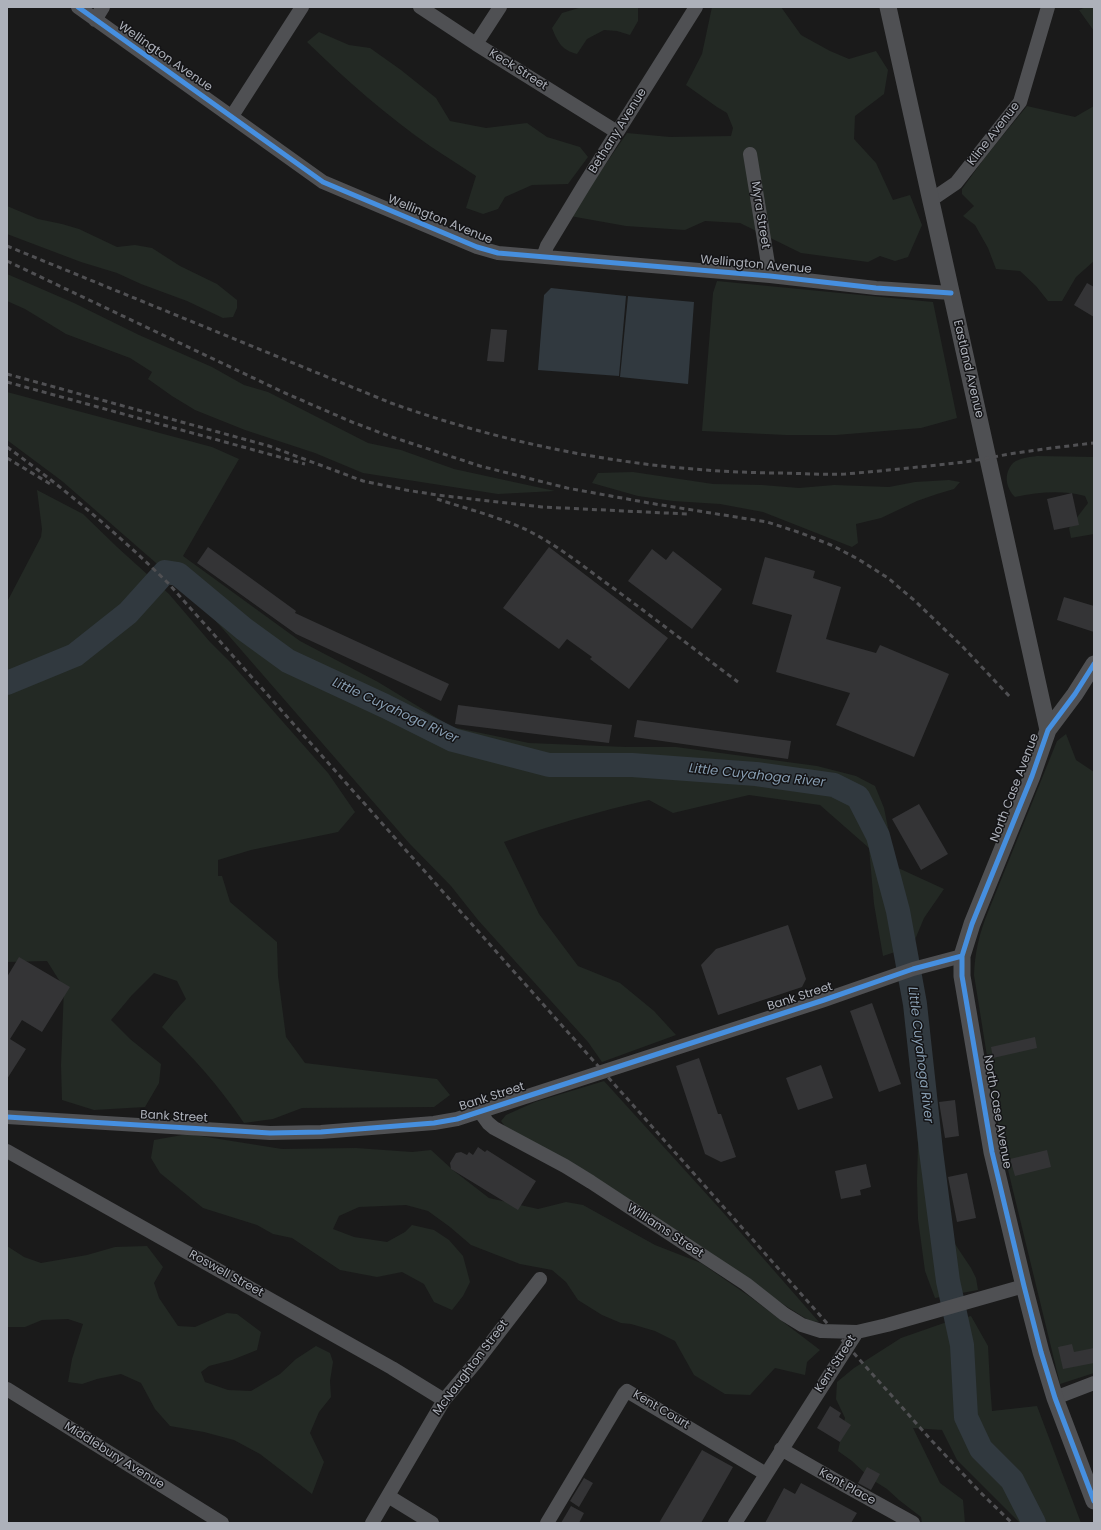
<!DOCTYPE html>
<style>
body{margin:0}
#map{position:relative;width:1101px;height:1530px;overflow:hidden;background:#1a1a1a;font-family:Poppins,sans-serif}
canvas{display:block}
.frame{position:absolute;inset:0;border:8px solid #adb1ba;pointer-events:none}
</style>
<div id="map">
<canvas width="1101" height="1530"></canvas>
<div class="frame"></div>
</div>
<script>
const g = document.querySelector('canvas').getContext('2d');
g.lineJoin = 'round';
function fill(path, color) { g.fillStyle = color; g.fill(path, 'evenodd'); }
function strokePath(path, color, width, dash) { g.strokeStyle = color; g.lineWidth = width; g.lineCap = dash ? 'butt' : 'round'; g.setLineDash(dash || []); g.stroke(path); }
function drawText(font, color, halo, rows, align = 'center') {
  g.font = font + ' Poppins,sans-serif'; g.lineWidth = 3; g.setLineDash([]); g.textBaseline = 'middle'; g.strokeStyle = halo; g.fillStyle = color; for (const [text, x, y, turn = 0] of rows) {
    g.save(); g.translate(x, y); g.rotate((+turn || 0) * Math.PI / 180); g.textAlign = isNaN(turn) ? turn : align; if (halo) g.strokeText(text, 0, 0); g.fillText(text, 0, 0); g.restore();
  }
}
const green = new Path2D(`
 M582,7H638V21L630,35L617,31L604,30L587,39L577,54C562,50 558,43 552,28L562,13Z
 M712,7H781L801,35L830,51L849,59L876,51L888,70L884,94L855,116L854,139L876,163L893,200L910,195L922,225L908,257L895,261L880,256L868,262L801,253L740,223L705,221L685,230L626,226L570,216L627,133L670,137L731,136L733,128L727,113L717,107L686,85L702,54Z
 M1086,7H1094V31L1079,10Z
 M319,32L349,45L370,48L401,70L436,98L450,121L486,128L527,123L547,137L580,147L588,157L568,184L532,185L505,197L498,209L483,214L466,208L476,176C461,166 445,156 430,146C386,115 346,80 307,42Z
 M1027,106L1075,117L1094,106V261L1076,277L1062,301H1048L1036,286L1020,271L996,269L988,248L975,225L963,216L974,206L962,194V189L986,156Z
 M7,206L38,219L62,224L79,229L117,247L135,245L152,248L180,266L217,284L237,300V308L233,317L223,318L187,301L141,284L117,273L81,262L7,234Z
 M7,274L74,303L139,335L212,367L244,385L268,392L368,443L401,450L454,469L555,491L498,494L363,473L315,453L245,430L195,410L172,396L148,379L152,372L130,358L66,334L25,309L7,301Z
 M717,281L933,302L957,418L921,428L836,435H786L702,431L713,293Z
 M7,392L212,447L239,459L183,556L300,641L378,682L452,727L529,743L626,747H676L817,766L856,776L875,786L884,808L896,867L944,889L924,918L914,942L901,950L883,956L874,904L869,848L820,805L749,795L673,813L649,800C599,811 552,825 504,842L539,914L578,966L620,983L654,1011L676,1035L602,1062L588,1042L478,920L451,886L409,843L223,629L187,590L62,481L7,440Z
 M1037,456L1094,457V534L1071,538L1069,528L1088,503L1085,496C1062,490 1039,492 1015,497C1006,488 1003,474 1013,463C1019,458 1030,457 1037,456Z
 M633,472L713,484L762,485L799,488L834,485L889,487L915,482L949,480L960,482L954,489L937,494L917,501L881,518L856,524L858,543L852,547L763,512L720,504L673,501L638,496L592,483L598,473Z
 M37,490L83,514L117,547L169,594L210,642L231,663L328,773L355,812L338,832L251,850L218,860V876H222L230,902L277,942L278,976L286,1037L305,1063L437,1079L450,1095L434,1107L302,1108L273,1119L244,1123C219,1086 194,1058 162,1027L174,1012L186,999L177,981L154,973L132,995L111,1020L130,1039L161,1064L159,1083L145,1107L94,1110L62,1100L61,1065L64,988L47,961L7,962V602L41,537L42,529Z
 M1066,734L1076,760L1094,772V1373L1060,1384L1000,1137L974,975C975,952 979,934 988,912L1057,741Z
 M604,1081L720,1209L819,1322L810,1321L789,1308L616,1194L506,1128L501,1121L506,1115L535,1102Z
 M925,1114L931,1117L936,1155L953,1241L971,1268L976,1278L978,1290L935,1298L925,1271L918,1219L917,1182L918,1144L917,1134L920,1121Z
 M188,1134L282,1149L356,1148L412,1152L431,1150L454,1171L489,1198L538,1209L566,1202L583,1205L655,1245L701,1263L749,1296L820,1350L807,1362L805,1375L775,1368L750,1395L725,1394L694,1375L675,1341L655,1331L631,1324L621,1323L602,1315L578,1300L566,1282L552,1270L520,1264L471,1245L450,1227L428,1211L406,1205L359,1207L339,1216L333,1229L354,1237L387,1242L405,1232L412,1225L434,1230L449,1240L463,1256L470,1282L463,1296L452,1310L434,1302L424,1284L402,1272L377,1277L340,1270L292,1238L273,1234L257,1225L203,1208L160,1173L151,1158L154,1140Z
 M7,1246L24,1257L41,1263L87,1255L115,1247L147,1246L163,1267L154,1283L159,1298L178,1326L195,1327L227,1313L237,1314L261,1332L257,1350L232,1360L209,1366L201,1372L205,1382L228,1390L251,1391L280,1374L296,1359L316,1346L330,1353L333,1362L330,1381L331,1397L319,1412L310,1433L324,1462L312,1494L260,1454L234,1440L204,1432L170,1426L155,1409L141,1383L121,1374L97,1379L82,1384L68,1382L72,1359L83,1324L68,1319L42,1320L25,1327H7Z
 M971,1316L988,1346L990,1385L992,1411L1037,1406L1081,1523H1059L1058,1522L1020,1523L957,1460L942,1430L913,1428L940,1483L963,1500L965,1523H922L921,1517L899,1500L887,1489L871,1479L852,1461L838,1451L845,1418L836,1399L837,1382L854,1368L901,1338L944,1323Z`);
const water = new Path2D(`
 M551,288L626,296L619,376L538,370L544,295Z
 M628,296L694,302L688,384L620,377Z`);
const river = new Path2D(`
 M7,683L75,655L128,613L165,572L178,574L244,629L288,661L385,706L453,740L549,765H632L756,774L834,785L858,797L878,836L898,911L915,1004L931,1151L948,1281L962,1345L966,1417L981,1449L1012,1480L1034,1523`);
const building = new Path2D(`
 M1087,283L1094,287V317L1074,305Z
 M491,329L507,330L504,362L487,361Z
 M1072,493L1079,525L1054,530L1047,499Z
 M208,547L296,611L295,613L449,684L441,701L296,634L197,563Z
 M549,547L668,638L629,689L590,659L592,657L567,639L559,649L503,608Z
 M652,549L666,560L673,551L722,589L692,629L628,581Z
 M765,557L815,571L813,578L841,587L826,639L876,653L880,645L949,674L914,757L836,725L850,693L776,672L792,615L752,604Z
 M1064,597L1094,606V632L1057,620Z
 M458,705L612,725L609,743L455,724Z
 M637,720L791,741L788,759L634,737Z
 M919,804L948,854L921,870L892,819Z
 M788,925L806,979L802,987L718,1015L701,965L716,949Z
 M19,957L70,987L42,1032L22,1020L10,1039L26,1049L7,1079V977Z
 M872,1003L901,1084L879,1092L850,1011Z
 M1035,1037L1037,1048L993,1058L991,1047Z
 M699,1058L718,1114H721L736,1157L721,1162L705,1154L676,1066Z
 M821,1065L833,1098L798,1110L786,1078Z
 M955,1100L959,1136L945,1138L939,1102Z
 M478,1147L485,1152L487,1150L536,1181L518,1210L451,1169L450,1163L456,1153L461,1152L467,1155L469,1152L473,1155Z
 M1047,1150L1051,1167L1015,1176L1010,1159Z
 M866,1164L871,1187L860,1190L861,1195L841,1199L835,1171Z
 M967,1173L976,1218L957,1222L948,1177Z
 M1072,1344L1074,1352L1094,1348V1363L1063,1369L1058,1347Z
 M830,1406L841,1413L839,1417L851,1425L840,1442L817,1428Z
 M702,1450L733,1467L701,1523H659Z
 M867,1467L880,1474L871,1490L858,1483Z
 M584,1478L593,1483L579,1507L570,1501Z
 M801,1483L857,1513L851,1523H765L784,1488L795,1494Z
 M571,1506L584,1513L579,1523H561Z`);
const minor = new Path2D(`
 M78,7L323,182L477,247L498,253L770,276L876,288L951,293
 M420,7L476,44L617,132
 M95,20L103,7
 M476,44L500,7
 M232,116L302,7
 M750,154L770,276
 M931,200L956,183L1020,102L1048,7
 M543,257L547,246L584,185L696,7
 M480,1112L488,1123L494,1128L565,1166L591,1182L746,1284L784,1314L802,1325L821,1331L857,1332
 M7,1117L270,1133L321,1132L434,1123L457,1119L824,1000L913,969L962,956
 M7,1151L392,1368L444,1400
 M7,1389L222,1523
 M1055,1398L1094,1383
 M781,1449L835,1480L913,1523
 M388,1496L432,1523
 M372,1523L444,1400L477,1361L540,1279
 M547,1523L624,1394L627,1391L766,1474
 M735,1523L857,1332L887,1325L1024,1286`);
const tertiary = new Path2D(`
 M888,7L1048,730
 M1094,664L1075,694L1048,730L1032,776L972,924L962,956V976L992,1152L1024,1286L1041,1352L1055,1398L1094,1501`);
const rail = new Path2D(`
 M7,246L391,403C514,447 642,471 773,473C797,473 821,475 845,474C882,471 919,467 956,463C976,461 996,456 1016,453C1042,449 1068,446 1094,443
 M7,261L285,393L352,422L389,436L480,466L567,488L649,503L767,522L801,533L831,545L858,559L888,578L915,601L962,646L1011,698
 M7,374L269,446L363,481L406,490L437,495L542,507L687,514
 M7,382L305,464
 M7,447C64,488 118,534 168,583L932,1441L980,1492L1012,1523
 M7,458L52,485
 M437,499C467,509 500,517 529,531C558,546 583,566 609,585C653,617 695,650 738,682`);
const cycleway = new Path2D(`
 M78,7L323,182L477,247L498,253L770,276L876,288L951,293
 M1094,664L1075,694L1048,730L1032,776L972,924L962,956V976L992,1152L1024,1286L1041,1352L1055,1398L1094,1501
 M7,1117L270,1133L321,1132L434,1123L457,1119L824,1000L913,969L962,956`);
const streetNames = [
 ["Wellington Avenue",165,57,35],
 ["Keck Street",518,70,32],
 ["Bethany Avenue",618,131,-58],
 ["Kline Avenue",994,134,-52],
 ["Myra Street",760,215,81],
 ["Wellington Avenue",440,220,22],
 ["Wellington Avenue",756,265,5],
 ["Eastland Avenue",968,369,77],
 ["North Case Avenue",1015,788,-69],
 ["Bank Street",800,997,-18],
 ["Bank Street",492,1097,-18],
 ["North Case Avenue",997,1112,80],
 ["Bank Street",174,1117,3],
 ["Williams Street",665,1231,33],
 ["Roswell Street",226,1274,29],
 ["Kent Street",836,1364,-57],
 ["McNaughton Street",471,1368,-53],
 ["Kent Court",661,1410,31],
 ["Middlebury Avenue",114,1456,32],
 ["Kent Place",847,1487,29]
];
const waterNames = [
 ["Little Cuyahoga River",395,711,25],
 ["Little Cuyahoga River",757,776,6],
 ["Little Cuyahoga River",920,1055,83]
];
fill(green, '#232924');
fill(water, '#31393f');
strokePath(river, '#31393f', 24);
fill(building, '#343436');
strokePath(minor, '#4f5053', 14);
strokePath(tertiary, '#4f5053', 17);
strokePath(rail, '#505053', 3, [5, 4]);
strokePath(cycleway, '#468fdf', 5);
drawText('12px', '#adb1ba', '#141416', streetNames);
drawText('italic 13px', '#879db1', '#141416', waterNames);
</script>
